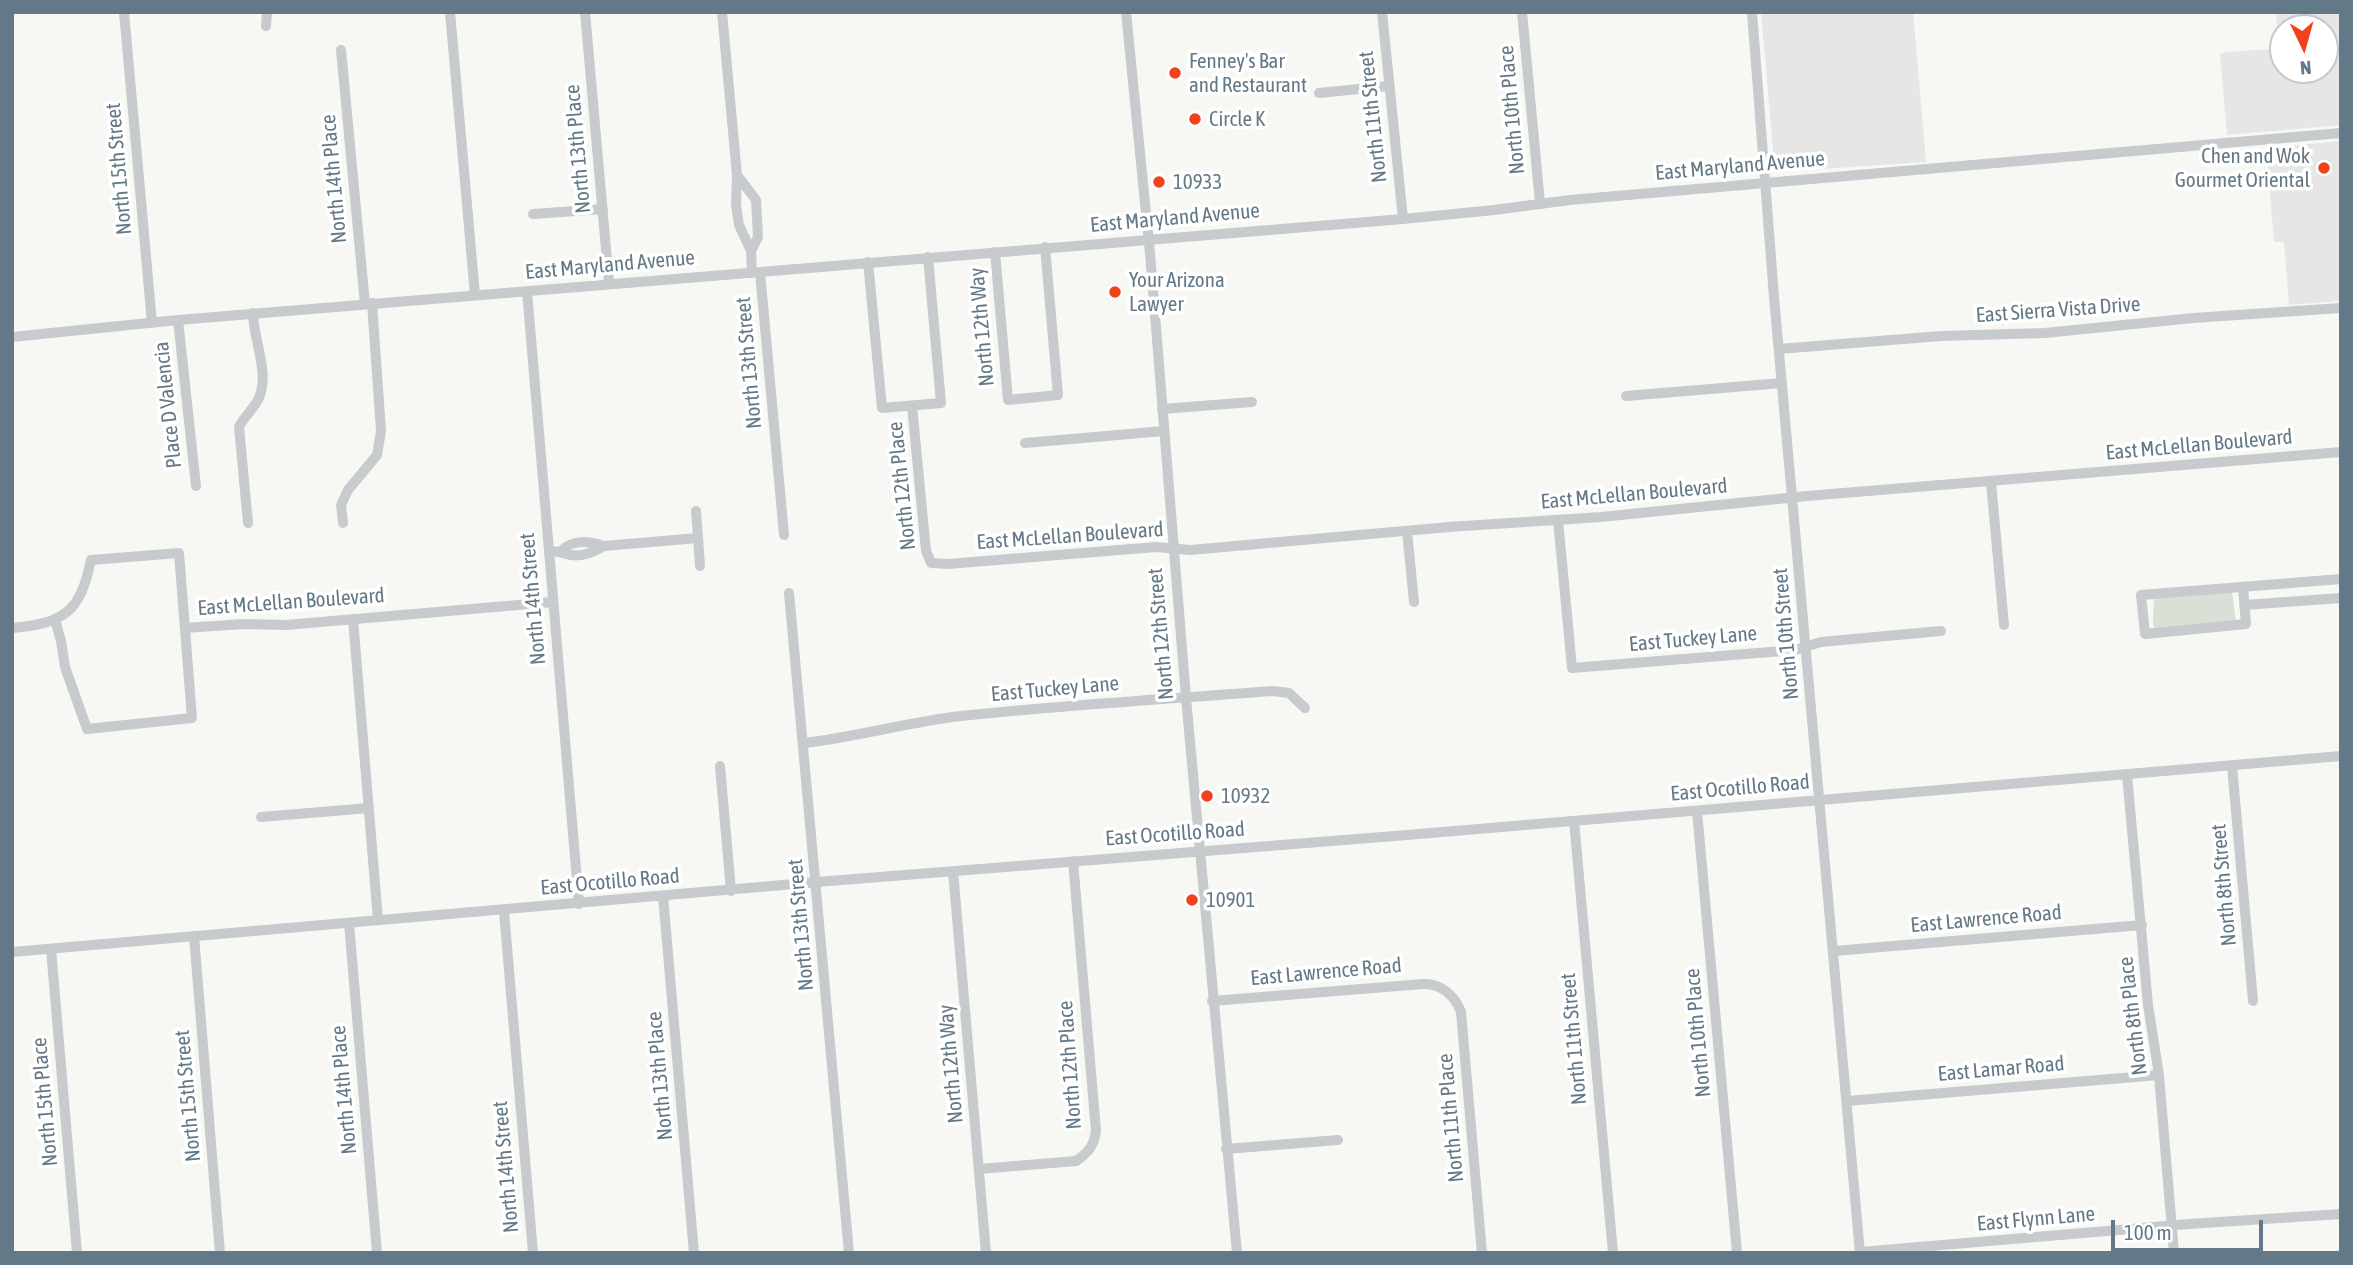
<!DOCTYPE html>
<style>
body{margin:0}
#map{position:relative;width:2353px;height:1265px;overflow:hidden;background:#f7f7f4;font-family:"Asap Condensed",sans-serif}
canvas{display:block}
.frame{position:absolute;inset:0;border:14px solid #647987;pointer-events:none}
.north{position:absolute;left:2269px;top:14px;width:70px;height:70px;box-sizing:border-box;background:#fff;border:2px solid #c1c9cf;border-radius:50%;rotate:175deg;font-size:19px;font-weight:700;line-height:28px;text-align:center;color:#647987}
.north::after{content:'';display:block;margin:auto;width:24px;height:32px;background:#f0431c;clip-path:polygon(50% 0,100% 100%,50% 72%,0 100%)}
.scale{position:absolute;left:2111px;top:1220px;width:152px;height:32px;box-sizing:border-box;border:4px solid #647987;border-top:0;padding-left:9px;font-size:21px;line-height:24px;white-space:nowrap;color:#647987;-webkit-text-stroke:5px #fff;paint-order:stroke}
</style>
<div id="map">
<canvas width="2353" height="1265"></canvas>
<div class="frame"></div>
<div class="north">N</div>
<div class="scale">100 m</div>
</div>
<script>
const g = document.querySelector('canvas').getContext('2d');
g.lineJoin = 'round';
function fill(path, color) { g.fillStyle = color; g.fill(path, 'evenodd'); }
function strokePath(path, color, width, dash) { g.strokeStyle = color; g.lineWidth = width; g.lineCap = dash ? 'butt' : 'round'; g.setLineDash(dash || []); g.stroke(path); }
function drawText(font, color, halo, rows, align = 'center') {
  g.font = font + ' "Asap Condensed",sans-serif'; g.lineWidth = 7; g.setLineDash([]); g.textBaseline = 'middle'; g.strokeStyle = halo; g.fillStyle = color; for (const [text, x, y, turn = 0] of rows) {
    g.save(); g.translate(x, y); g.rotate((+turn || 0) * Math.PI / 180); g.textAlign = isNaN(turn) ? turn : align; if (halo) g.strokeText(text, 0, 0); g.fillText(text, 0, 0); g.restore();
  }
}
const built = new Path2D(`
 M1761,12H1913L1926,162L1775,172Z
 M2276,12H2341V125L2227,135L2220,53L2279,48ZM2283,28H2325V70H2283Z
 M2341,141V301L2289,305L2284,242H2274L2266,148Z`);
const green = new Path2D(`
 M2232,592L2236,621L2155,629L2153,625L2154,597Z`);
const minor = new Path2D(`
 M124,12L152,323
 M450,12L475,295
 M585,12L609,283
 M722,12L737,175L736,205L739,225L751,251L752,273
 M1126,12L1150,253L1186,698L1237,1253
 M1382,12L1403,219
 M1522,12L1540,203
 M1752,12L1774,297L1860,1253
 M266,26L267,12
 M341,50L365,304
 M1319,93L1389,86
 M737,175L756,200L758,237L751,251
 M533,214L603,209
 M995,252L1008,400L1058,395L1045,247
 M868,262L882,408L941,403L928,257
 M760,272L784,535
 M527,291L579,904
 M178,320L196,486
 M12,337L178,320L1403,219L1494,210L1570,200L2341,133
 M1779,349L1941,336L2045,333L2193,318L2341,308
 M1626,396L1782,383
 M912,406L926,551L931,563L948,564L1156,547L1190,550L1449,527L1601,517L1807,496L2341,452
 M1162,409L1252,402
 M1025,443L1164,431
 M1991,482L2004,625
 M696,511L698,538
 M1558,520L1572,668L1795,650L1821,642L1941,631
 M248,523L239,427C244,417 253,409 258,400C271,374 253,340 253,313
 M343,523L341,505L348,490L377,455L381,431L372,303
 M1407,531L1414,602
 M604,546L698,538L700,566
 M549,552C562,550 560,554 571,555C583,557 594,552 604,546C588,541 573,539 561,551
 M2243,587L2246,624L2145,634L2141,595L2341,579
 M789,593L849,1253
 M2244,605L2341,598
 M353,619L378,920
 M12,628C65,623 80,612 91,560L179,553L192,718L87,729L65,667L61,641L55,620
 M185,628L244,624L286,625L553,602
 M804,743C857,737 908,722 961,716C1065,705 1169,699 1273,691L1289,693L1305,708
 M720,766L731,891
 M2232,766L2253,1001
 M2127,775L2148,1005L2159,1075L2174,1253
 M1697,811L1737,1253
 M261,817L369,808
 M1574,821L1613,1253
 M953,871L986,1253
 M663,896L694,1253
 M504,911L533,1253
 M349,923L377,1253
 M194,936L220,1253
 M51,949L77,1253
 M1834,951L2142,925
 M12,952L817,882L1407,835L2341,756
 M1212,1001L1423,984C1441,983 1455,996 1461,1012L1482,1253
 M1847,1101L2159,1075
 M1226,1149L1338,1140
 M979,1169L1076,1161C1088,1153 1094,1146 1096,1131L1073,861
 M1860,1252L2189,1224L2341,1214`);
const markers = [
 [1175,73,7,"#f0431c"],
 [1195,119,7,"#f0431c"],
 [2324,168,7,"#f0431c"],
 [1159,182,7,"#f0431c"],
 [1115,292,7,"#f0431c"],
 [1207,796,7,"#f0431c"],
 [1192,900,7,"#f0431c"]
];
const poiNames = [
 ["Fenney's Bar",1189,61],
 ["and Restaurant",1189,85],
 ["Circle K",1209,119],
 ["Chen and Wok",2310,156,"right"],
 ["Gourmet Oriental",2310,180,"right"],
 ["10933",1173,182],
 ["Your Arizona",1129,280],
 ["Lawyer",1129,304],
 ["10932",1221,796],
 ["10901",1206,900]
];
const streetNames = [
 ["North 10th Place",1512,110,-95],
 ["North 11th Street",1373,117,-96],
 ["North 13th Place",578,149,-95],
 ["East Maryland Avenue",1740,166,-5],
 ["North 15th Street",119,169,-95],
 ["North 14th Place",334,179,-95],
 ["East Maryland Avenue",1175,218,-5],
 ["East Maryland Avenue",610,265,-5],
 ["East Sierra Vista Drive",2058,310,-4],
 ["North 12th Way",982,327,-95],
 ["North 13th Street",749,363,-95],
 ["Place D Valencia",168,405,-96],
 ["East McLellan Boulevard",2199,445,-5],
 ["North 12th Place",902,486,-96],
 ["East McLellan Boulevard",1634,494,-5],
 ["East McLellan Boulevard",1070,536,-4],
 ["North 14th Street",533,599,-95],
 ["East McLellan Boulevard",291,602,-4],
 ["North 12th Street",1161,634,-95],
 ["North 10th Street",1786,634,-95],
 ["East Tuckey Lane",1693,639,-5],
 ["East Tuckey Lane",1055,689,-5],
 ["East Ocotillo Road",1740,788,-5],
 ["East Ocotillo Road",1175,834,-4],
 ["East Ocotillo Road",610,882,-5],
 ["North 8th Street",2224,885,-95],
 ["East Lawrence Road",1986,919,-5],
 ["North 13th Street",801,925,-95],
 ["East Lawrence Road",1326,972,-5],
 ["North 8th Place",2133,1016,-97],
 ["North 10th Place",1698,1033,-95],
 ["North 11th Street",1574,1039,-95],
 ["North 12th Way",951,1064,-95],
 ["North 12th Place",1070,1065,-94],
 ["East Lamar Road",2001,1069,-5],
 ["North 13th Place",660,1076,-95],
 ["North 14th Place",344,1090,-95],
 ["North 15th Street",188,1096,-95],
 ["North 15th Place",45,1102,-95],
 ["North 11th Place",1451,1118,-95],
 ["North 14th Street",506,1167,-95],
 ["East Flynn Lane",2036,1219,-5]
];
fill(built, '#e5e6e5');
fill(green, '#d9e0d5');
strokePath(minor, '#c7cbce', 10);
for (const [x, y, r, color] of markers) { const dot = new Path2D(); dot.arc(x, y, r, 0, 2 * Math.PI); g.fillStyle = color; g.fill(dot); strokePath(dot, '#fff', 2.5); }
drawText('21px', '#647987', '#fff', poiNames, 'left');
drawText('21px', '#647987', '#fff', streetNames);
</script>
